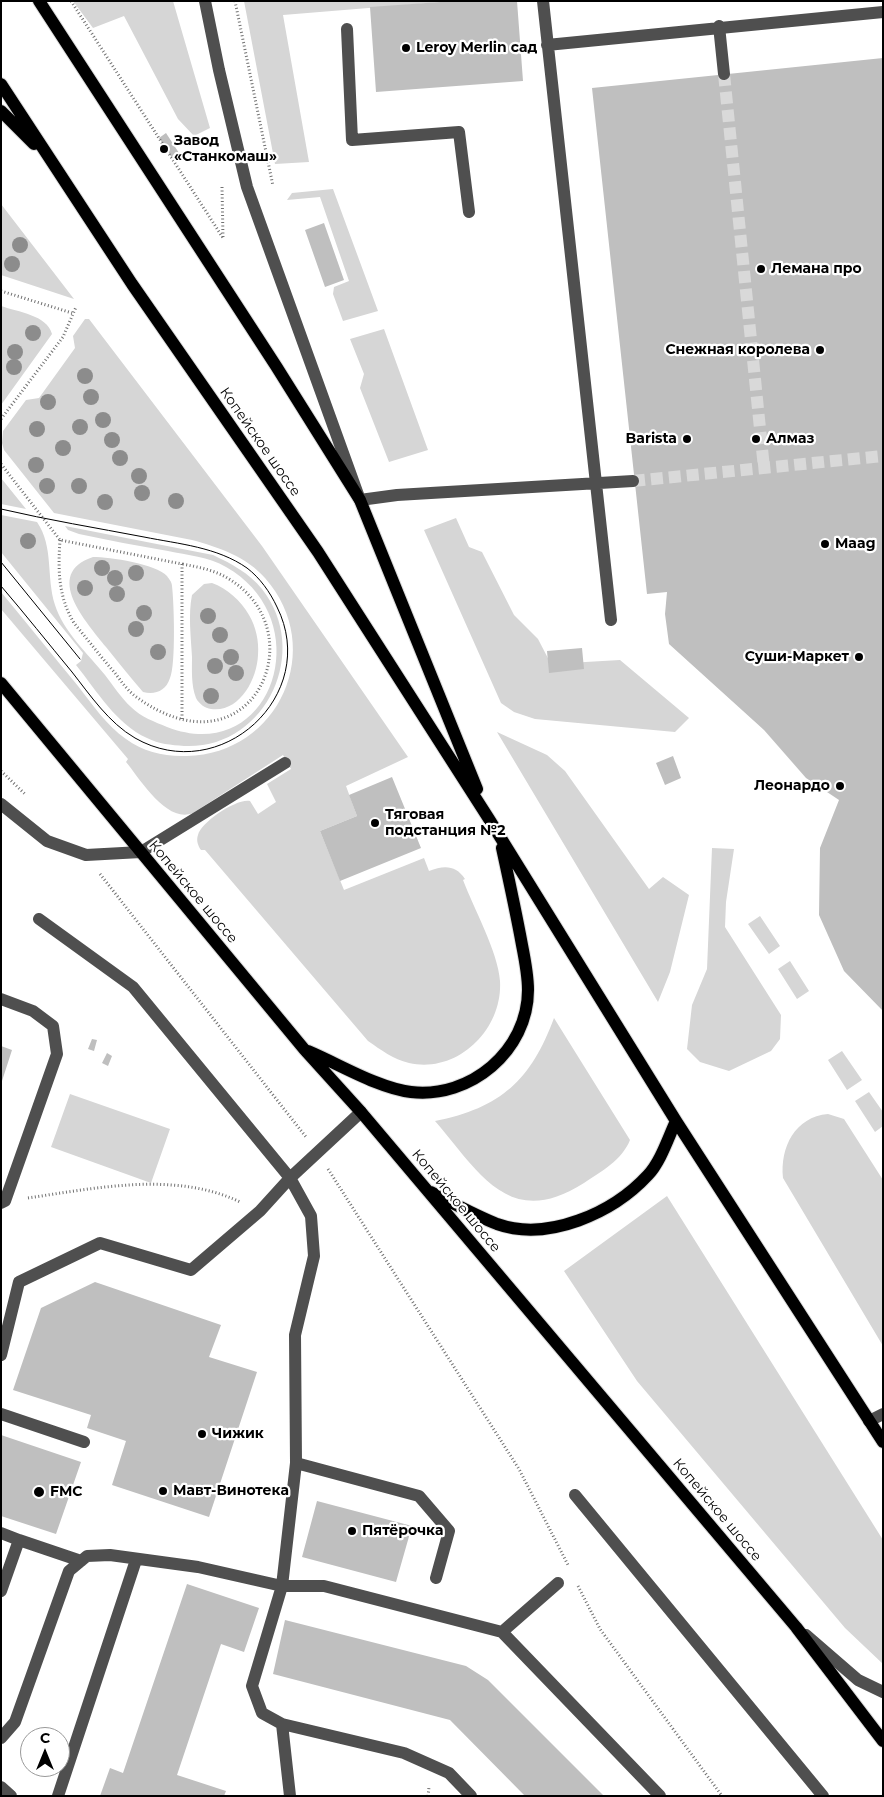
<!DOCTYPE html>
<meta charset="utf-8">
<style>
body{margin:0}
#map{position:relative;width:884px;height:1797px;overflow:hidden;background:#fff;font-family:Montserrat,sans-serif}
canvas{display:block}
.frame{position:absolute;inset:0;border:2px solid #000;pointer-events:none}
.north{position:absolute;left:20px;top:1727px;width:50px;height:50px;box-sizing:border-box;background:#fff;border:1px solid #999;border-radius:50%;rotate:0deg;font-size:14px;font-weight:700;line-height:20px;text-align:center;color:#000}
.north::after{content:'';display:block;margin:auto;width:18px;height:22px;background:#000;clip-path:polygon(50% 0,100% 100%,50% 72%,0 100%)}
</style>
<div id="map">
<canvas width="884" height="1797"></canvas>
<div class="frame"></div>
<div class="north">С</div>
</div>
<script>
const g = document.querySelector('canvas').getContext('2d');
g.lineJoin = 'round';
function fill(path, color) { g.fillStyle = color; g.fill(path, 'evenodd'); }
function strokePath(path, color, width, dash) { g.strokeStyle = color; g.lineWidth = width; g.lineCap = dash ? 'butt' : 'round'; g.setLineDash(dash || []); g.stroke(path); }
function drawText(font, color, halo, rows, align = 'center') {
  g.font = font + ' Montserrat,sans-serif'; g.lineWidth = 4.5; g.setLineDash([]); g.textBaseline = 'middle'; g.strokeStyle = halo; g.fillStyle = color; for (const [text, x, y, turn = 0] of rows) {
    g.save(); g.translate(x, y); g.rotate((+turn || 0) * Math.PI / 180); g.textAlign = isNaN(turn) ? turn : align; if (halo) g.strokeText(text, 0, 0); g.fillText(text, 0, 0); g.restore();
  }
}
const green = new Path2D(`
 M73,1H173L210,128L194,136L178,119L124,16L93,28Z
 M244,1H454L283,15L309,162L275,164Z
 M333,189L378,311L343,321L333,294L334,287L349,281L320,197L287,200L292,193Z
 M1,204L74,299L1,275Z
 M1,306C18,312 47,315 52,334L1,405Z
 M85,319H89L262,546L408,757L346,786L357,816L320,831L344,890L424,858L429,871C444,865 456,865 465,879L463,880C474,909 498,952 500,981C503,1029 458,1074 409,1063C393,1059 381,1050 368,1041L205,850H201C198,846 196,840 198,835C201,822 237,798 250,801L258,814L276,802L267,784L291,769L283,755L193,813C167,824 140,779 126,762L128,759L1,609V592C27,623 52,655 78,686C92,704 107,726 126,739C144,752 165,757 187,756C279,754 327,648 265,578C247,557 218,547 192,540L54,513L4,450L2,443L3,431L26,400L39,398L75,348L73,336Z
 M384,329L428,450L389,462L360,388L364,374L350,339Z
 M1,478L26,509L1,504Z
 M1,515L37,522C54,547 46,577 55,605C63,631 88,654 105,675C113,685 121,698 131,707C141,717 155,722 167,727C273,768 320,620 226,567C209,557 187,555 168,551C138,546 108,540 79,534L68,530L65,526L213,555C232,564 249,573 262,589C312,652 265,750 184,746C171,745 159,744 147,738C116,724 97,691 76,665L81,661L83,653L1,552Z
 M456,518L469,547L482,552L514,615L538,639L551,664L620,660L689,718L675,732L535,719L514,712L501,703L424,530Z
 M93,557C110,557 156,564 167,576C169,579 172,582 172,586C174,602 176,665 170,678C166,691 155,695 143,692C130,677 118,662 106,647C87,623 42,574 93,557Z
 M212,583C227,588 241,601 249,615C256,627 259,641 258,655C257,680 239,713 211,709C205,708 199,704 196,698C191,685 192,670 192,657C191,637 188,615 192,595L204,584Z
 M497,732L547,755L565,771L649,889L663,877L689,895L670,972L658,1002Z
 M712,848L734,849L726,902L725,927L781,1015L780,1039L771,1051L729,1071L700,1062L687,1049L692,1005L707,969Z
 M760,916L780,946L769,954L748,924Z
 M790,961L809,991L797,999L778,969Z
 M554,1018L630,1140C622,1160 602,1171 584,1183C509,1231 479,1172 435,1121C501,1108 531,1080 554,1018Z
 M842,1051L862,1080L847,1090L828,1060Z
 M869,1092L883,1112V1126L875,1132L855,1101Z
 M70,1094L170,1129L151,1183L51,1147Z
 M828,1114L844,1119L883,1180V1346L783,1178C780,1147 795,1117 828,1114Z
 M667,1196L883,1540V1664L845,1628L637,1381L564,1271Z`);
const building = new Path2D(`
 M454,1H517L523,81L376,92L370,7Z
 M883,58V1011L844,971L819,915L820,848L839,800L806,778L764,730L669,644L665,614L667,592L647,594L592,88Z
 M166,133L179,153L172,158L159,138Z
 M324,223L344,280L325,287L305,230Z
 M582,648L584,669L549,673L547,651Z
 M673,756L681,778L665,785L656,763Z
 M392,777L421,848L340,881L320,831L357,816L349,795Z
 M92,1039L97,1040L94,1051L88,1049Z
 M1,1046L12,1050L2,1081H1Z
 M107,1053L112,1056L108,1066L102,1063Z
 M95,1282L221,1325L209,1357L257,1372L209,1517L112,1485L126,1441L87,1428L91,1415L13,1390L41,1308Z
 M1,1435L81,1462L56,1534L1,1516Z
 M317,1501L412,1526L396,1582L302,1557Z
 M187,1584L259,1608L244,1652L221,1644L177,1775L226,1791L224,1796H100L110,1768L123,1773Z
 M285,1620L466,1666L488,1680L604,1796H525L450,1720L273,1674Z`);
const minorTunnel = new Path2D(`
 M724,74L764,468
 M633,481L883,456`);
const path = new Path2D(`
 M71,1L223,238
 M235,1L273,186
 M222,187L223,238
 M1,291L72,313
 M1,419L63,337L76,307
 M1,464L60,540L182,564V719
 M60,540C58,570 58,596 74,623C88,640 101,657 115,673C121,681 127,690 135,696C250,781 318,633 229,579C215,570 198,567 182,564
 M1,771L26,795
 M100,874L306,1137
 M328,1169L519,1469L568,1565
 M28,1198C96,1188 176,1171 240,1202
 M578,1586L600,1629L722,1796
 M428,1796L429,1787`);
const minor = new Path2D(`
 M205,1L219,70L247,187L360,500L397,495L633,481
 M543,1L611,620
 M719,26L724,74
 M347,29L352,140L459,132L469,212
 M547,45L883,12
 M1,804L47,841L86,855L141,852L285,763
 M39,919L133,987L290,1178L311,1216L314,1256L295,1335L296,1463L282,1586L252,1686L262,1713L282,1724L290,1796
 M1,999L33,1011L53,1026L57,1054L5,1201L1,1203
 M1,1355L19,1282L100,1243L191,1270L260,1211L290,1178L361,1112
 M1,1414L84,1442
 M869,1421L883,1414
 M296,1463L419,1496L449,1531L436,1578
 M575,1495L823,1796
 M1,1533L19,1540
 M1,1591L19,1540L81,1561
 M502,1632L558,1583
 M806,1635L858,1680L883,1692
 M282,1724L404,1753L449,1773L471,1796
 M1,1738L15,1722L69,1571L87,1556L110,1555L198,1567L282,1586H324L502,1632L660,1796
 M1,1787L11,1796
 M58,1796L136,1560`);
const major = new Path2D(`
 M39,1L276,366L360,500L477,789
 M1,84L132,284L318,552L489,819L676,1121L883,1442
 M1,111L34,144
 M1,683L304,1049L361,1112L796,1627L883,1741
 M308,1051C339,1064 378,1088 411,1092C470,1099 528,1051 528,990C528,975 525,960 522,945C516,912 509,880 502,848
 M431,1192C453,1203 474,1215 497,1224C548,1242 613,1213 648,1175C661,1161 668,1138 676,1121`);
const tram = new Path2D(`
 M1,509C48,520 97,528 144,537C179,544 217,547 247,568C260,578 270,592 277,607C321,695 220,787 135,738C109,723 90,695 72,672C48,643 25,614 1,586
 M1,562L80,659`);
const trees = [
 [20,245],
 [12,264],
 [33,333],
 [15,352],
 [14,367],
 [85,376],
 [91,397],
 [48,402],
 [103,420],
 [80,427],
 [37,429],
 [112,440],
 [63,448],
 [120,458],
 [36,465],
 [139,476],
 [47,486],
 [79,486],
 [142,493],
 [176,501],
 [105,502],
 [28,541],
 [102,568],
 [136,573],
 [115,578],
 [85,588],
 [117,594],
 [144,613],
 [208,616],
 [136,629],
 [220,635],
 [158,652],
 [231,657],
 [215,666],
 [236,673],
 [211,696]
];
const markers = [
 [406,48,5,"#000"],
 [164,149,5,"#000"],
 [761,269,5,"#000"],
 [820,350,5,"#000"],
 [687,439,5,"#000"],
 [756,439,5,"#000"],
 [825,544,5,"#000"],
 [859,657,5,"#000"],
 [840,786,5,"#000"],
 [375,823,5,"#000"],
 [202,1434,5,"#000"],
 [163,1491,5,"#000"],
 [39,1492,6,"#000"],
 [352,1531,5,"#000"]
];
const poiNames = [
 ["Leroy Merlin сад",416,48],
 ["Завод",174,141],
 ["«Станкомаш»",174,157],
 ["Лемана про",771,269],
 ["Снежная королева",810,350,"right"],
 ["Barista",677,439,"right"],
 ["Алмаз",766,439],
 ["Maag",835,544],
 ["Суши-Маркет",849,657,"right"],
 ["Леонардо",830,786,"right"],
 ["Тяговая",385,815],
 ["подстанция №2",385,831],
 ["Чижик",212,1434],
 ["Мавт-Винотека",173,1491],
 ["FMC",50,1492],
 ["Пятёрочка",362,1531]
];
const streetNames = [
 ["Копейское шоссе",260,442,55],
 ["Копейское шоссе",193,892,50],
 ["Копейское шоссе",456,1201,50],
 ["Копейское шоссе",717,1510,50]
];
fill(green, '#d6d6d6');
fill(building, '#bfbfbf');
strokePath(minorTunnel, '#d9d9d9', 12, [12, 6]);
strokePath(major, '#dbdbdb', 14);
strokePath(path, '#717171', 3, [1, 2.5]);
strokePath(minor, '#4f4f4f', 12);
strokePath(major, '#000', 12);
strokePath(tram, '#000', 1);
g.fillStyle = '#8c8c8c';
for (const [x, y] of trees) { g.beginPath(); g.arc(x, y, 8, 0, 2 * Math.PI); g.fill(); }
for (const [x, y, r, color] of markers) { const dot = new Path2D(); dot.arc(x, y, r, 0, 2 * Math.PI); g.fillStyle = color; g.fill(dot); strokePath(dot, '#fff', 2); }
drawText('bold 14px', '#000', '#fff', poiNames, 'left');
drawText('14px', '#000', '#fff', streetNames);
</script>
